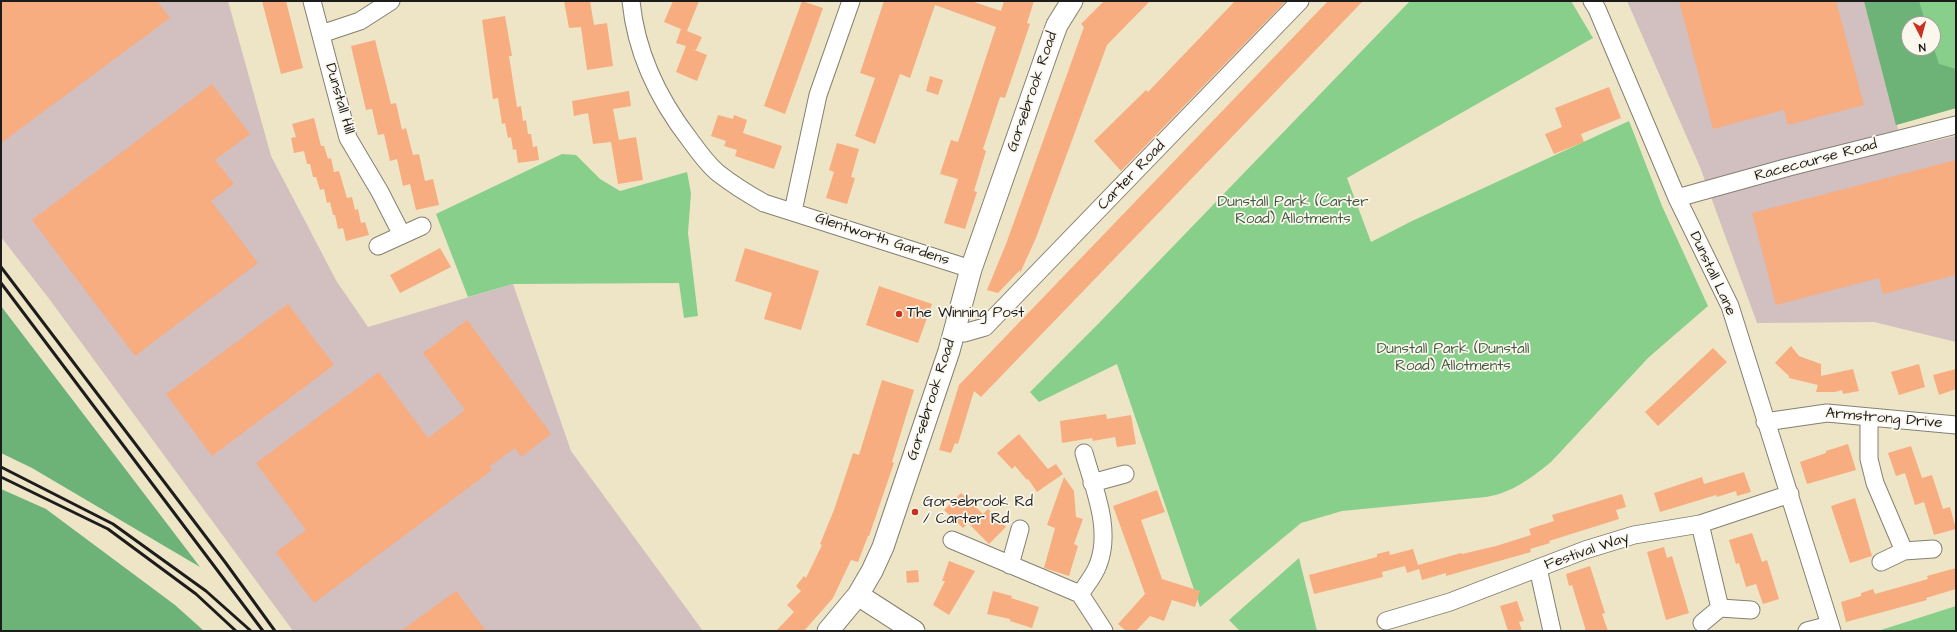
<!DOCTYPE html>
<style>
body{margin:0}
#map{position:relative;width:1957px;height:632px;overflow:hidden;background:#ede5c6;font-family:"Architects Daughter",sans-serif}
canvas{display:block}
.frame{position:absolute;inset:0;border:2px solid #1c1c1c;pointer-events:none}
.north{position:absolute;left:1901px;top:16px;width:40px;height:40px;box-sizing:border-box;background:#fbf7ec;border:1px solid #a29f99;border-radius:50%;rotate:174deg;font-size:11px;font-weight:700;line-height:16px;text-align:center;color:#1c1c1c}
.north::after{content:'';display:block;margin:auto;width:14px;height:18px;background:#c8321e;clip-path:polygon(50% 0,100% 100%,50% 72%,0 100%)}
</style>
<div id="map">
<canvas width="1957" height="632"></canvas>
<div class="frame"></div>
<div class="north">N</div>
</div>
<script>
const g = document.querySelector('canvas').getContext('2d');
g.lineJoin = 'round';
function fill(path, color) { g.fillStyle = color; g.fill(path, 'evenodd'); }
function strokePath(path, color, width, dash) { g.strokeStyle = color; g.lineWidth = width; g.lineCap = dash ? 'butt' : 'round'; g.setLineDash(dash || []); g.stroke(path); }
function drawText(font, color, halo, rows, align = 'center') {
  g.font = font + ' "Architects Daughter",sans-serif'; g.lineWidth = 3.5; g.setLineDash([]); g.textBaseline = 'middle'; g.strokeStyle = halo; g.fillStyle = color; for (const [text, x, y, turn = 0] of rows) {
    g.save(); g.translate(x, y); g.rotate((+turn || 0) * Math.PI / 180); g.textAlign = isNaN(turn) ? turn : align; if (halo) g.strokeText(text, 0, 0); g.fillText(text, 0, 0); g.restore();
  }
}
const industrial = new Path2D(`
 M1,1H228L271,156L337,282L368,327L513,284L571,451L703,631H293L50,300L1,237Z
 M1627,1H1864L1903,148L1956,136V342L1874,322L1757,323L1700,167Z`);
const green = new Path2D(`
 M1410,1H1571L1593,38L1347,178L1371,242L1412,221L1629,121L1662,206L1708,306L1649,357L1551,462C1531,478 1512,493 1486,497L1342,511L1301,523L1200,607L1117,364L1039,402L1030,392L1099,323Z
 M1864,1H1956V108L1896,125ZM1909,24H1933V48H1909Z
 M562,154L576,155L600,179L620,191L687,172L691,193L688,233L698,316L684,318L679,283L513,284L468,297L436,214Z
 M1299,558L1317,631H1240L1229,620Z
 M1956,606V631H1878Z`);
const forest = new Path2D(`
 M1864,1H1919L1926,24H1909V48H1933V46L1939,64L1956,69V108L1896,125Z
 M1,306L200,567L32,468L1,453Z
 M1,489L46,509L175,605L204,631H1Z`);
const building = new Path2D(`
 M1,1H157L170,18L1,143Z
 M262,1H286L303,68L281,74Z
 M564,1H590L594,25L607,23L613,66L587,70L581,27L569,28Z
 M673,1H699L687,31L702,37L696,50L692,49L707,55L697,81L676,72L686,46L676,43L681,29L664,22Z
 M802,1L823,8L785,114L764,106Z
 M884,1H971L1001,11L1004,1H1034L1027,23L1030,24L1005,98L1000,97L983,149L986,151L974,191L977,192L965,229L944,223L958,179L940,174L951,140L958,142L996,27L935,5L910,78L900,74L875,144L855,136L875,78L860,73Z
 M1104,1H1150L1107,45L1036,238L1020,273V270L998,293L987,290L1006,244L1084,27L1081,24Z
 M1235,1H1286L1121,171L1094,141L1146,90L1148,92Z
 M1328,1H1363L981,397L974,391L958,444L955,443L951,453L939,450L959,385Z
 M1679,1H1836L1864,105L1788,125L1784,110L1713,129Z
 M505,16L512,56H509L517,107L521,106L523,121L526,120L528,134H531L533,147L537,146L539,160L518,163L516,149L513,150L511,137L508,138L505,123L502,124L498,98L493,99L482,20Z
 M375,40L391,104L396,103L402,130L406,128L413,155L419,154L425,181L433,179L439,205L416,210L410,184L403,186L397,159L390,161L384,134L378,135L372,109L366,110L351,46Z
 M930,76L943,80L938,95L926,91Z
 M212,84L250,134L215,160L234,184L211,201L258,263L135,356L32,220Z
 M1609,87L1621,118L1581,134L1584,142L1554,154L1545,134L1562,127L1555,108Z
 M629,91L631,106L613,109L619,140L636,137L643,180L618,184L611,142L593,144L588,113L574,116L572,101Z
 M718,115L733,119L734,115L747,120L743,133L782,146L774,169L735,156L737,150L724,146L726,141L711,136Z
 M314,118L321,146H324L328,159L331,158L334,172L339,171L347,198L352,197L355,210L358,209L361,223L365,222L369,235L346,241L343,228L338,229L335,215H333L330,202L327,203L324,189L320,190L316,177H313L310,164H307L304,151L294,153L291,138L296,137L292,124Z
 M837,143L859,149L851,177L855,178L847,204L826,198L834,172L829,170Z
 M1956,160V275L1883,294L1879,278L1776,305L1752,213Z
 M440,248L451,267L400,293L390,275Z
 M745,248L819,271L801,330L764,319L772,293L735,281Z
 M879,286L932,304L918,343L866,325Z
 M288,304L334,365L212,456L166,394Z
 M467,320L551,434L521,457L515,448L489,467L492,470L314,603L276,552L306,530L256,463L379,372L428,438L465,410L423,353Z
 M1791,346L1799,356L1821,364V376L1853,369L1859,391L1843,394L1842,390L1835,392H1816L1818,385L1789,378V376L1775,363Z
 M1713,348L1727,362L1658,426L1645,412Z
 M1919,364L1925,387L1899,395L1891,372Z
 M1956,369V389L1939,395L1933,375Z
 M882,380L914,390L892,462L894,463L869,536H868L858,562L851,560L833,598L804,631H776L794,612L787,605L801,591L796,586L804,576L806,578L822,545L820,544L834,510L853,453L859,455Z
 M1106,414L1107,419L1131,415L1136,444L1117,447L1115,437L1093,441L1092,438L1062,443L1060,421Z
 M1019,434L1048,469L1056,464L1063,474L1037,492L1028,479L1027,480L1015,466L1012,469L997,453Z
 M1848,444L1856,470L1807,484L1800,462L1826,453V451Z
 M1911,446L1922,478L1932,475L1943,509L1950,507L1956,529L1934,535L1924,502L1915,505L1905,473L1896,476L1888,453Z
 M1744,472L1751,492L1737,496L1736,491L1717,497L1716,495L1660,512L1654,493L1702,477L1704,484Z
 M1064,477L1074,491L1076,517L1083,519L1074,544L1078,546L1069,576L1044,568L1055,528L1047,525Z
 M1157,490L1165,512L1141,520L1162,579L1200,591L1195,607L1172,600L1164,621L1150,616L1136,631H1126L1118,624L1145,594L1113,506Z
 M961,493L983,514L988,509L1006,527L989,544L968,523L963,528L944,510Z
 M1622,494L1626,507L1616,510L1619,519L1549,541L1550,543L1530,549L1531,552L1446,576V573L1422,580L1419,569L1407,573L1405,566L1382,572L1383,577L1314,594L1309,575L1377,557V554L1389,551L1390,555L1413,549L1418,565L1461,553L1462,554L1496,546L1531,535L1529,529L1554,521L1552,515Z
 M1855,498L1872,556L1850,563L1831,506Z
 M1752,533L1762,562L1767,560L1779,599L1763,604L1756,584L1746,587L1739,563L1736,564L1729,540Z
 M1664,547L1667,558L1672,556L1689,613L1666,620L1647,552Z
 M949,561L975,571L949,615L933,605L945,581H942Z
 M1590,566L1605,613L1602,614L1608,631H1586L1572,585L1569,586L1566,574Z
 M1956,568V589L1926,598L1927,600L1846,622L1841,602L1861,596V593L1873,589L1875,594L1928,579L1927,576Z
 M918,570L919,582L907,583L906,571Z
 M456,591L486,631H401Z
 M993,591L1012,596L1011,598L1039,607L1032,628L1010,621V619L987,614Z
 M1517,601L1524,621L1519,622L1522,631H1508L1500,606Z`);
const minor = new Path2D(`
 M312,1L348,138L380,192L402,235
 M631,1C636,52 659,100 690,140C698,151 707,164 718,173C732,184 748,194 764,203L971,269
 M1592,1L1597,9L1677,198L1730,306L1832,631
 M321,34L360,21L391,1
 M1677,198L1789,167L1956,125
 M793,211L818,95L851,1
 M378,246L422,226
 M955,331L964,333L985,327L1300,1
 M1869,417V459L1875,483L1904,551
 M1765,422L1827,413L1956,425
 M1092,483L1125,474
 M1700,524L1720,608
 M952,540L1080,594L1104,631
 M1881,562L1904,551L1933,549
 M1010,565L1020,529
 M1538,568L1552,631
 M1080,594C1086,585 1094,576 1098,565C1112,529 1094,489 1084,453
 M1386,621L1450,602L1585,550L1634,535L1700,524L1790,494
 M1702,623L1720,608L1751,610
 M1807,631L1830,625`);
const tertiary = new Path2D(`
 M858,595L914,631
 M828,631L858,595L872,571L883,547L949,351L971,269L1050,44L1057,25L1072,1`);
const rail = new Path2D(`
 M1,267L225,562L275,631
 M1,283L263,631
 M1,467L113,524L206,591L251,631
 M1,477L108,529L196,594L236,631`);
const markers = [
 [899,314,4,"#c8321e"],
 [915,512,4,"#c8321e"]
];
const streetNames = [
 ["Gorsebrook Road",1033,92,-71],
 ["Dunstall Hill",339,99,74],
 ["Racecourse Road",1816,161,-15],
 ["Carter Road",1132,176,-46],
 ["Glentworth Gardens",882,240,18],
 ["Dunstall Lane",1712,274,65],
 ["Gorsebrook Road",932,400,-72],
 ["Armstrong Drive",1884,419,5],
 ["Festival Way",1587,552,-19]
];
const parkNames = [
 ["Dunstall Park (Carter",1293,203],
 ["Road) Allotments",1293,220],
 ["Dunstall Park (Dunstall",1453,350],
 ["Road) Allotments",1453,367]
];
const poiNames = [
 ["The Winning Post",907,314],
 ["Gorsebrook Rd",923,503],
 ["/ Carter Rd",923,520]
];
fill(industrial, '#d2bfbf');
fill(green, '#87cf8a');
fill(forest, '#6db276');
fill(building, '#f8ad80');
strokePath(minor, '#848071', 19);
strokePath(tertiary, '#848071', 23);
strokePath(minor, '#fff', 17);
strokePath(tertiary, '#fff', 21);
strokePath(rail, '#1c1c1c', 3);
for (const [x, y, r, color] of markers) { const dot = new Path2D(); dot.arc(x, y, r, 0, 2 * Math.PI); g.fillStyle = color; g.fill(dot); strokePath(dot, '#fbf7ec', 1.5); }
drawText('15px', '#1c1c1c', '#fbf7ec', streetNames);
drawText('15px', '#415b42', '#fbf7ec', parkNames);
drawText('15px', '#1c1c1c', '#fbf7ec', poiNames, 'left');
</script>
